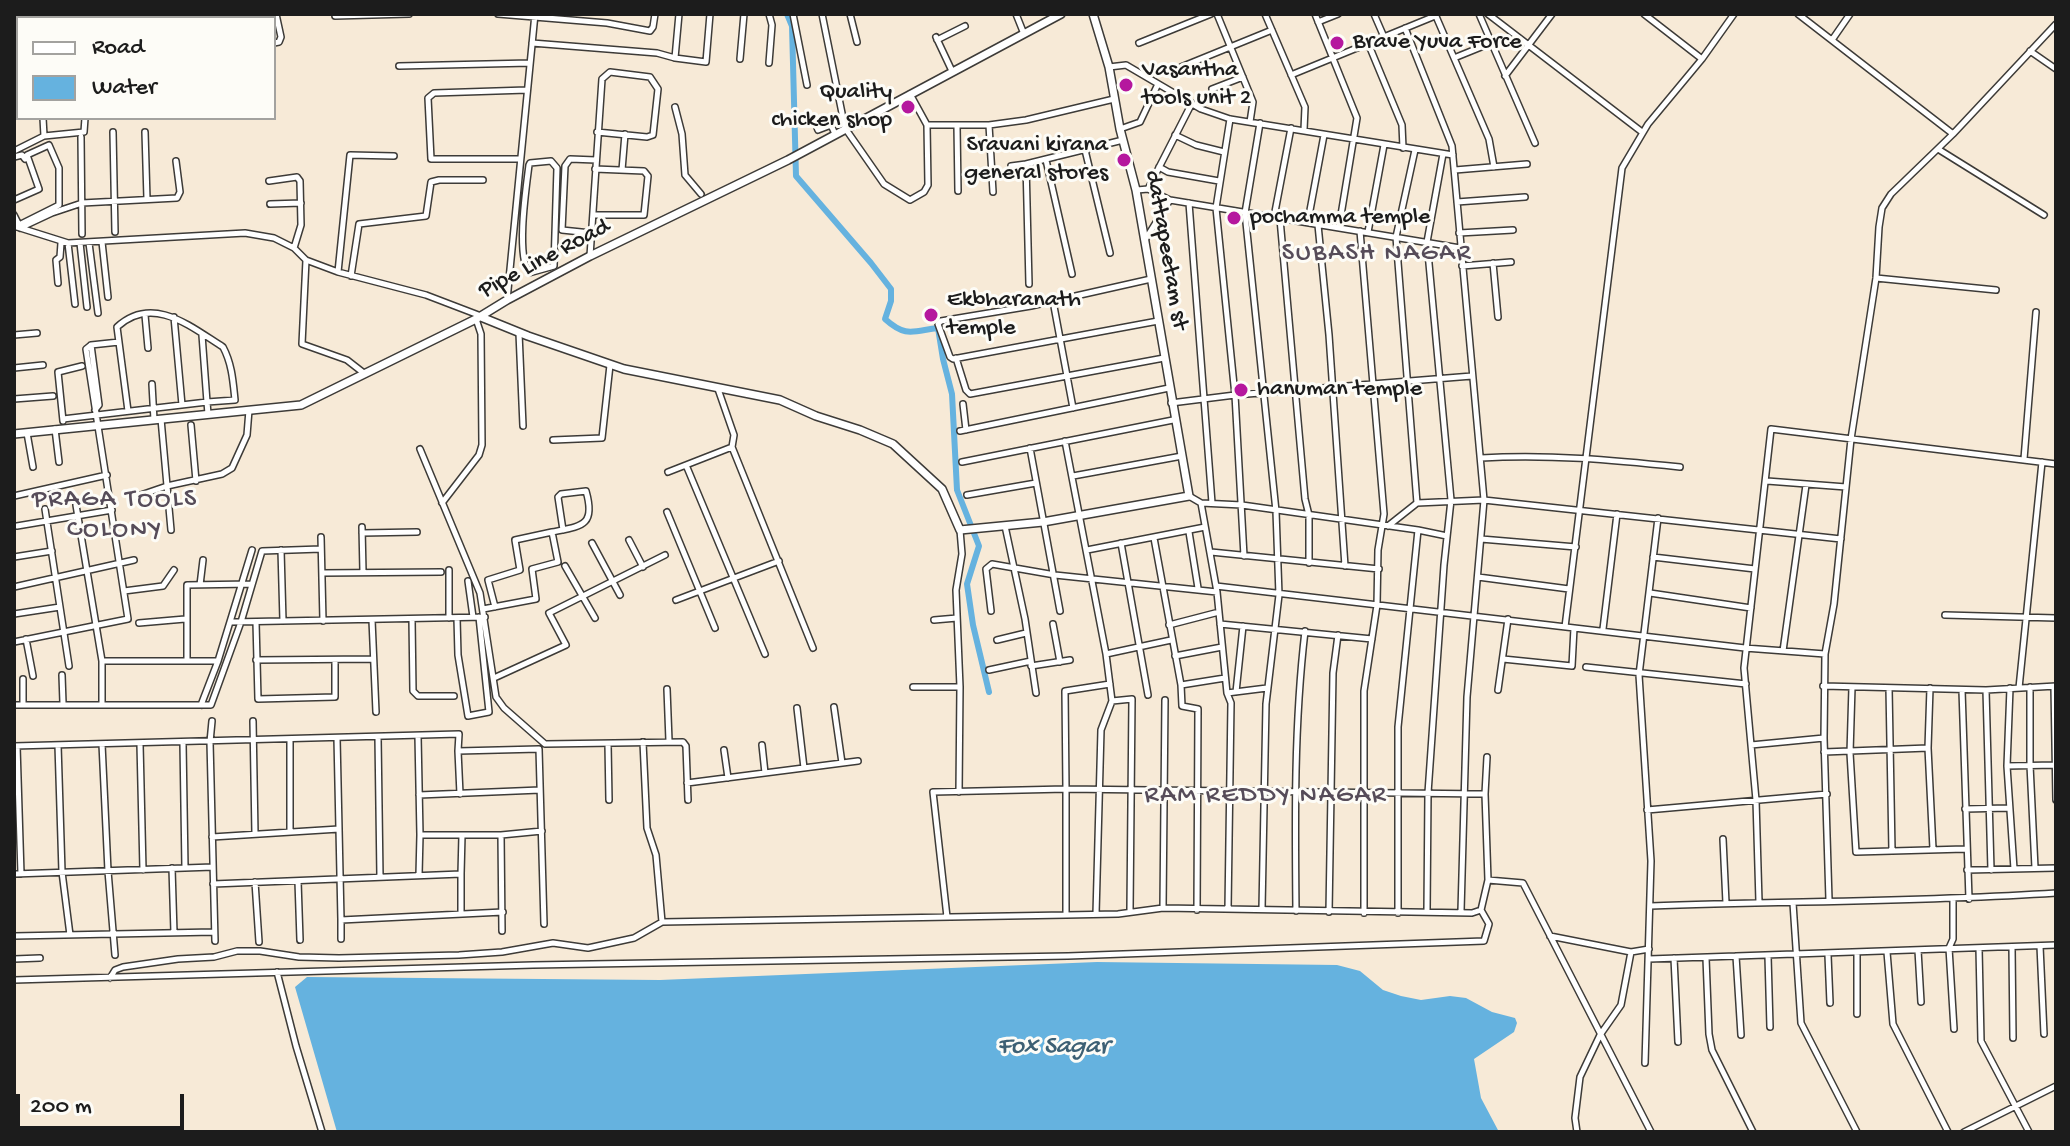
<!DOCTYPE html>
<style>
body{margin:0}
#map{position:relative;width:2070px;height:1146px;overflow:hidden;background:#f7ead7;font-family:"Gochi Hand",sans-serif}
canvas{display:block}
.frame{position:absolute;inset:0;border:16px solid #1c1c1c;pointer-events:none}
.legend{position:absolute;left:16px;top:16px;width:260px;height:104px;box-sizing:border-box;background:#fdfcf7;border:2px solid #a3a29f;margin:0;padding:10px 14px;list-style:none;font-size:24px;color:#1c1c1c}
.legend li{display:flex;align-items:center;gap:16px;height:40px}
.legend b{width:40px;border:2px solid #a3a29f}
.scale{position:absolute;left:16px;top:1094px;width:168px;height:36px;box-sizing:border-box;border:4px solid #1c1c1c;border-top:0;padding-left:10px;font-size:24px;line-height:28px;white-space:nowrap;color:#1c1c1c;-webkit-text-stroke:6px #fdfcf7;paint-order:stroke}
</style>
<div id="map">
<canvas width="2070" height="1146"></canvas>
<div class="frame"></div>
<ul class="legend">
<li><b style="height:10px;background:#fff"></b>Road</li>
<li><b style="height:22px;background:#65b2df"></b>Water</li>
</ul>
<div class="scale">200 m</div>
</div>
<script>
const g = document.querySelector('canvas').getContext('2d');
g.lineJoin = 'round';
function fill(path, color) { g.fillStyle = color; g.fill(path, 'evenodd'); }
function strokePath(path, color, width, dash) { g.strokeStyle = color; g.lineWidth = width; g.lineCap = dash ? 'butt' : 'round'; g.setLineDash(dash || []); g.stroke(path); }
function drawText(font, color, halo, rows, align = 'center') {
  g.font = font + ' "Gochi Hand",sans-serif'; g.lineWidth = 6; g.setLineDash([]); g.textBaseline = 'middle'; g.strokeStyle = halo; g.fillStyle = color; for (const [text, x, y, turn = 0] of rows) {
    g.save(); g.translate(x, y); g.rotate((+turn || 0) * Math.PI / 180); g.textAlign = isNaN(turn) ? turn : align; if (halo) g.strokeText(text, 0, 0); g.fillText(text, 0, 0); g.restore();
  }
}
const water = new Path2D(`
 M1097,962L1337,965L1360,971L1383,990L1401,996L1421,1000L1450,996L1466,998L1492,1012L1515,1018L1517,1023L1514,1032L1474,1059L1481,1098L1499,1132H337L295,987L307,977L660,980Z`);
const canal = new Path2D(`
 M787,14L792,26L796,176L871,263L891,289V301L885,319C906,338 913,331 938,328L943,359L952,394L957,490L979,546L967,584L973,625L989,692`);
const street = new Path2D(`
 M55,14V18
 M96,14V18
 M268,14V18
 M498,14L607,23L650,31L653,27L655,14
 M793,14L807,85
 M822,14L845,128L884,184L910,200L924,192L928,185L927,125L910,94
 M850,14L857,42
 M1016,14L1024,34
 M1217,14L1253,102L1250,122
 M1265,14L1305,107L1304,130
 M1315,14L1357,118L1339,227
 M1374,14L1384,37
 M1435,14L1489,139L1494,167
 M1479,14L1535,143
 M1488,14L1642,132
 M1644,14L1702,59
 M1798,14L1953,134
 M335,16L409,14
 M26,18L28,14
 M1318,22L1338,14
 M14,27L18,26
 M1405,28L1452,146L1484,500L1467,697L1461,911
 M936,37L952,71
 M937,40L965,26
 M1832,40L1850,14
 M274,43L279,42L281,37L276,14
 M532,43L657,53L675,58L706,62L710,14
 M1139,43L1211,14
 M1368,43L1402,125L1403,148
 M2030,51L2056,69
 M675,58L679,14
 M1454,58L1491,43
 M740,59L744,14
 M769,63L772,25L769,14
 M14,64L18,63
 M399,66L530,63
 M1109,67L1126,65L1201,109L1230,119L1453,155
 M1181,67L1272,30
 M1291,75L1435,16
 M1505,76L1552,14
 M1212,89L1243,77
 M675,107L682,134L685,175L701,194
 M1230,119L1216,208L1235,395L1244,556
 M814,120L818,130L831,125L835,134
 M1260,123L1245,213L1276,511L1279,595L1266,704L1262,909
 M927,125H989L1026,120L1114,99
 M989,125L993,192
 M957,126L958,191
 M1120,129L1140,122L1158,84
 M113,132L115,232
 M145,132L147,199
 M1175,135L1196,145L1224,152
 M44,136L84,132L85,118
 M81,137L82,234
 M1938,149L2044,215
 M1085,150L1110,253
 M1415,150L1396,237L1417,503
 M14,151L44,136L43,118
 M14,157L22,155L25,159
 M520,159H431L428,98L434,93L527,90
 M1046,160L1072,274
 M551,161L557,168L554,266L529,273C516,255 526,189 529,165L530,163Z
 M1011,166L1026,164
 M1159,167L1168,172L1219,181
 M622,170L625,134
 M1455,170L1527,164
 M269,181L297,177L300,181L301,225L294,248
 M1148,189L1192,103
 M1137,190L1148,189L1170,200L1460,248
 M14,200L39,189L27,155L49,145L59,168V205L15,227
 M1457,202L1525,197
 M1189,203L1212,503
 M270,204L301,203
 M14,215L19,225
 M593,215H644L648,176L644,171L595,169
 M1274,217L1291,128
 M1280,219L1305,499L1309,515V563
 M1308,221L1324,135
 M1318,225L1329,335L1345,566
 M14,226L68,243L245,233L274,238L294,248L306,260L338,272L426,295L481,316
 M20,228L52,213L82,203L177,198L180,192L176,161
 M1360,231L1384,514L1378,550L1377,605L1364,691V913
 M1368,232L1384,145
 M591,233L562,230L565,166L570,159L596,160
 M1459,233L1513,230
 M1145,240L1170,200
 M102,242L108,297
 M68,243L75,304
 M80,243L87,307
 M89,243L98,313
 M590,256L602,79L610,72L650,77L658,89L653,135L647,137L597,132
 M306,260L302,344L347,360L365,374
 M1493,263L1498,317
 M1462,266L1511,262
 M338,272L350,155L394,156
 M351,276L359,224L426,216L431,182L439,180H483
 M1876,278L1996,290
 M1151,279L1031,306L941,321L938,324L950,357L953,359L1158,321
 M58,283L56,260L60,257L61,243
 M1029,284L1026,164L1123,140
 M507,300L535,14
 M1053,301L1073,408
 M145,315L148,348
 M174,317L182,405
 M519,333L523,426
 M14,335L37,333
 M91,345L99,405L95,410
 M956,358L966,390L970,394L1164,358
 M14,368L43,365
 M152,384L154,420
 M718,389L734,435L732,447L813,648
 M14,399L53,396
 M1171,403L1235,395L1472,376
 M963,404L966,430
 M128,411L117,327C153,294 191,327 223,347C232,364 233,381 235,400L207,402L208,414
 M63,419L207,402L202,335
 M161,419L171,530
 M63,421L58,372L82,366
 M191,425L196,481
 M55,429L59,462
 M960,431L1169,388
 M27,433L33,467
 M553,440L602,438L610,365
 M1065,441L1106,654L1112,701L1101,730L1096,914
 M1030,448L1060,611
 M420,449L480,593L496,697L504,708L545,744L683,742L686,746L688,800
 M1481,458C1548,454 1613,460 1680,467
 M2024,459L2036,312
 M962,462L1173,420
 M686,465L765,654
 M668,472L732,447
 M1073,476L1182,456
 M1767,481L1846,487
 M967,495L1036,483
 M14,496L107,475
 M1189,496L1201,503L1217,592L1227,693L1231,703L1228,909
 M132,498L167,486L222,474L232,468L247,435L249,410
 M442,503L479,455L482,445L481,334L476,319
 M1201,503L1242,505L1418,530L1398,727V913
 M76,505L102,661
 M45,509L69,666
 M667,512L715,628
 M17,526L112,510
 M1005,526L1025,619L1036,693
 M1388,526L1417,503L1484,500L1841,539
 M362,527L363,572
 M1418,530L1447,536
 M1189,532L1198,588
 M362,533L417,532
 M321,537L323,621
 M1154,538L1181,685L1182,706L1198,709L1197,910
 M1481,539L1576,547
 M629,540L643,567
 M592,543L620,595
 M1121,543L1148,695
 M281,550L283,621
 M1087,550L1205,527
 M1211,552L1379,569
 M14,557L52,551
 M1653,557L1755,569
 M565,566L595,618
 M449,570V618
 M322,573L441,572
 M1478,577L1569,589
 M468,581L473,617
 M200,585L203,560
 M1216,586L1745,648L1825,654
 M14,587L134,560
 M124,591L163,586L174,570
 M1650,593L1751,608
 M676,600L779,561
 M495,607L488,580L520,570L515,540L552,532
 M483,609L536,599L532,569L558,562L552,532C582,526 596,526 586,491L561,494L558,497L563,530
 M991,611L986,569L992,564L1055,575L1217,592
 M14,614L60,607
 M1945,615L2056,618
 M457,618L458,655L468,716L489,712L479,617
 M412,619L413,691L418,696H454
 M372,620L376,712
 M934,620L957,618
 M231,622L485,617
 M256,622L258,699L335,697V660
 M139,623L185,619
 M1053,624L1060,662
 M1220,624L1372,639
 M1169,625L1219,612
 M1565,627L1622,168L1648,124L1702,59L1734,14
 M1603,629L1617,514
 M26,639L33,676
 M997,640L1026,633
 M14,642L128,619L86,349L91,345L119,342
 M1783,651L1806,485
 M1106,654L1171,640
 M1175,656L1222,647
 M1503,659L1572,666L1574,628
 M256,660L373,659
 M187,661V585L252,584
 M1031,666L1070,660
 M1586,667L1746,684
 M989,670L1031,661
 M62,675L63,703
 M494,678L566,645L549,613L665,555
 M1181,685L1225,678
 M1823,686L1986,690L2056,686
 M913,687H960
 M1852,687L1850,753L1856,852L1965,849
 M2030,687V765L2035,868
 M2054,687L2056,800
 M1889,688L1892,851
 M1930,688L1928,748L1933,849
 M2010,688L2007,766L2014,869
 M2019,688L2042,462
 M667,689L669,741
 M1498,690L1508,619
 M1962,690L1969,899
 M1986,690L1991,870
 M1236,692L1243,626
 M1227,693L1267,688
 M1112,701L1132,699L1130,910
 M102,703V661H218
 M23,704V679
 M14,705H211L241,622L262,551L321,549
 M201,705L218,661L252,550
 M834,707L842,763
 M797,708L804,768
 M212,721L210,742L215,941
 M253,721L255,834
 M418,736L420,835H501L542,831
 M378,737L380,877
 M337,738L341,920L503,912
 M643,742L647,828L656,855L662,922
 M183,743L185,868
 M102,744L108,871L115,955
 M140,744L143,870
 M608,744L609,800
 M58,745L62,872L70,935
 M762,745L765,773
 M1751,745L1824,738
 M14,746L459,734L458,751
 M17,746L21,874
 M724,750L728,778
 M1824,752L1928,748
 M2007,766L2054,765
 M687,783L858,761
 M959,792L960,687L956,590L962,554L960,530
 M460,794L458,751L539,749L544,924
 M1485,794L1487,757
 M419,795L540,790
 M1965,809L2008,808
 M1647,810L1827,794
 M290,832V740
 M501,835L502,931
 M212,837L339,829
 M1723,839L1726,903
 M172,868L174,933
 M1967,870L2056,868
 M14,874L213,867
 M461,874V914
 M419,875L420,835
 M1488,880L1523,883L1651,1132
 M298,881L300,940
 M255,882L259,942
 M213,884L461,874L462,835
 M1829,900L1824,738L1825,654L1834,604L1851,439L1876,278L1879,227L1882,208L1891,194L1953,134L2056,24
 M1953,900V939L1949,948L1954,1029
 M1759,902L1756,800L1744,668L1771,429L2056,464
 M1793,903L1801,1023L1857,1132
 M1651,906C1786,901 1921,902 2056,893
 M1163,908L1165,700
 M1296,911C1295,818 1294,725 1305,631
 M1427,911L1428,793L1444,565L1451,500L1427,242L1443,154
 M1329,912L1333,673L1338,635
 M947,917L933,792L1066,789L1065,691L1110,684
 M341,920V939
 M14,936L214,932
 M1550,936L1631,952L1649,949
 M2040,946L2044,1034
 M2012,947L2013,1038
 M1979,948L1981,1041L2029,1132
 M1918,950L1921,1002
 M1887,952L1893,1024L1948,1132
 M1857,953V1014
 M1828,955L1830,1003
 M1736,956L1741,1035
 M1768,956L1770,1027
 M1674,958L1678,1042
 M1706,958L1709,1034L1712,1050L1753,1132
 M14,959L40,958
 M1649,959L2056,945
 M277,972L296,1046L322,1132
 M110,978L115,970L123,967L178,959L214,957L237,951H260L299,957L339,958L459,955L502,952L553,943L588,948L634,938L662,922L1066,915L1118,914L1163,908L1472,913L1481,910L1488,880L1485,794L1066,789V915
 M14,980L533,965L1068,956L1484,941L1489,924L1481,910
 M1645,1063L1651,861L1639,675L1658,518
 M1577,1132L1575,1118L1580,1077L1600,1035L1621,1005L1631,952
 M1964,1132L2056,1086`);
const secondary = new Path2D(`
 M481,317L528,336L624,369L780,400L816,416L860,430L893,444L942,489L960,530L1043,522L1189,496L1136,190L1120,129L1109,67L1093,14
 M14,434L301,405L476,319L507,300L590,256L788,160L1061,14`);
const markers = [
 [1337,43,8,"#b5179e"],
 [1126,85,8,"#b5179e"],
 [908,107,8,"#b5179e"],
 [1124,160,8,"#b5179e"],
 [1234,218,8,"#b5179e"],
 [931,315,8,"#b5179e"],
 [1241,390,8,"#b5179e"]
];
const poiNames = [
 ["Brave Yuva Force",1353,43],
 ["Vasantha",1142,71],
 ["tools unit 2",1142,99],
 ["Quality",892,93,"right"],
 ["chicken shop",892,121,"right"],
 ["Sravani kirana",1108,146,"right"],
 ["general stores",1108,174,"right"],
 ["pochamma temple",1250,218],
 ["Ekbharanath",947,301],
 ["temple",947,329],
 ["hanuman temple",1257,390]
];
const streetNames = [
 ["dattapeetam st",1165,250,80],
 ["Pipe Line Road",545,260,-28]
];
const neighbourhoodNames = [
 ["SUBASH NAGAR",1377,255],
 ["PRAGA TOOLS",115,501],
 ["COLONY",115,531],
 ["RAM REDDY NAGAR",1266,797]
];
const waterNames = [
 ["Fox Sagar",1053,1048]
];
fill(water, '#65b2df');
strokePath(canal, '#65b2df', 6);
strokePath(street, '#3d3b38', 8);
strokePath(secondary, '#3d3b38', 10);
strokePath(street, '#fff', 5);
strokePath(secondary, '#fff', 7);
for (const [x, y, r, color] of markers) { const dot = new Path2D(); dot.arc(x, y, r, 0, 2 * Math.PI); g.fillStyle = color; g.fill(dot); strokePath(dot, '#fdfcf7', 3); }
drawText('24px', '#1c1c1c', '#fdfcf7', poiNames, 'left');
drawText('24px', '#1c1c1c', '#fdfcf7', streetNames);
g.letterSpacing = '2px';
drawText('26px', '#564c59', '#fdfcf7', neighbourhoodNames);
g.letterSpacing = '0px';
drawText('italic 26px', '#3d6074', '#fdfcf7', waterNames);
</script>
